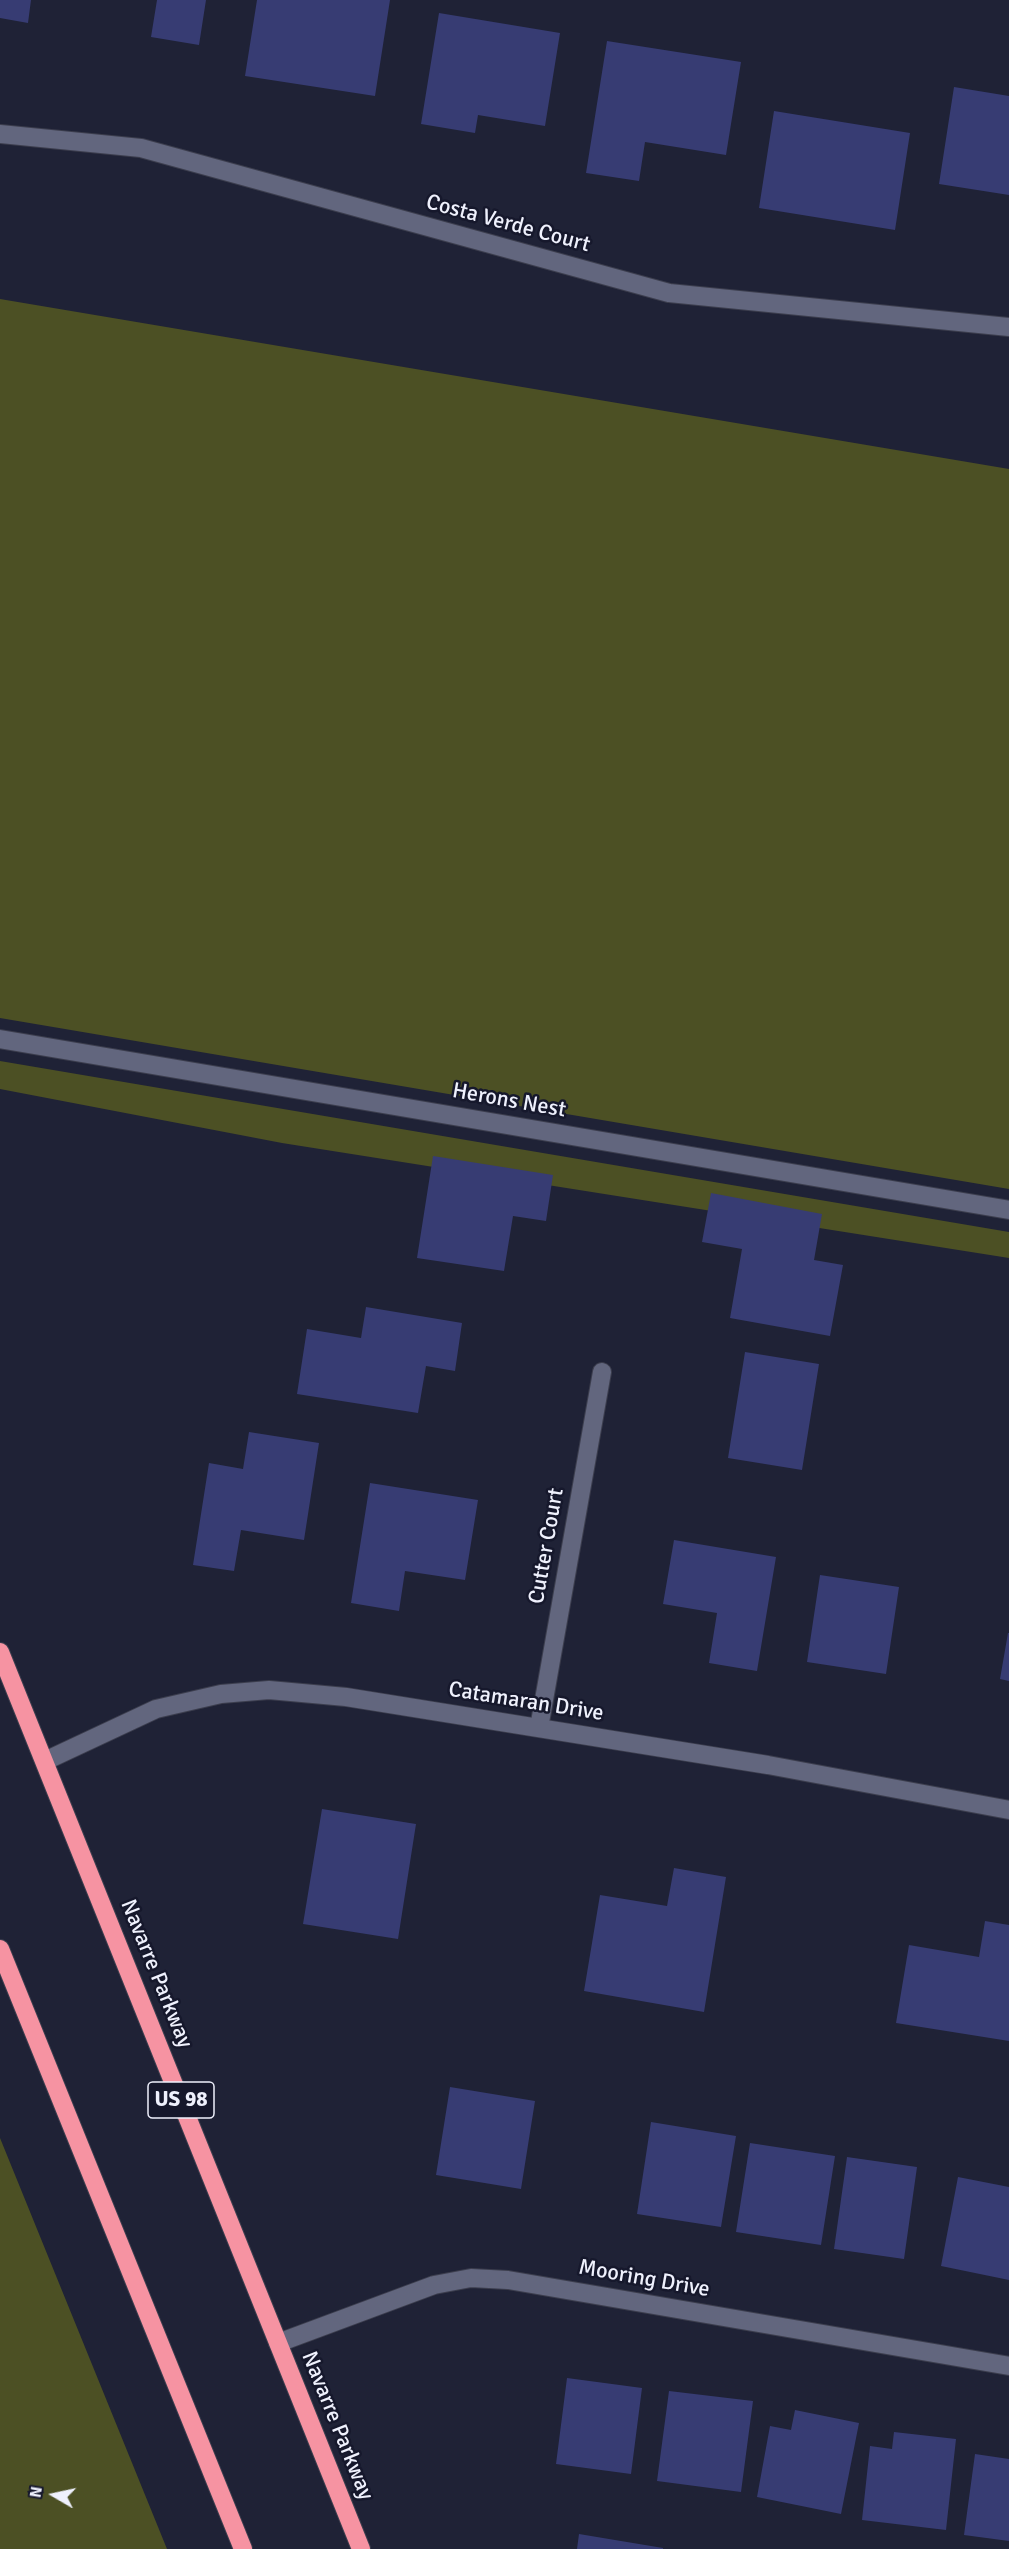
<!DOCTYPE html>
<style>
body{margin:0}
#map{position:relative;width:1009px;height:2549px;overflow:hidden;background:#1f2236;font-family:Signika,sans-serif}
canvas{display:block}
.north{position:absolute;left:24px;top:2465px;width:60px;height:60px;-webkit-text-stroke:4px #16182c;paint-order:stroke;rotate:279deg;font-size:16px;font-weight:700;line-height:24px;text-align:center;color:#eff1fd}
.north::after{content:'';display:block;margin:auto;width:21px;height:27px;background:#eff1fd;clip-path:polygon(50% 0,100% 100%,50% 72%,0 100%)}
</style>
<div id="map">
<canvas width="1009" height="2549"></canvas>
<div class="north">N</div>
</div>
<script>
const g = document.querySelector('canvas').getContext('2d');
g.lineJoin = 'round';
function fill(path, color) { g.fillStyle = color; g.fill(path, 'evenodd'); }
function strokePath(path, color, width, dash) { g.strokeStyle = color; g.lineWidth = width; g.lineCap = dash ? 'butt' : 'round'; g.setLineDash(dash || []); g.stroke(path); }
function drawText(font, color, halo, rows, align = 'center') {
  g.font = font + ' Signika,sans-serif'; g.lineWidth = 5; g.setLineDash([]); g.textBaseline = 'middle'; g.strokeStyle = halo; g.fillStyle = color; for (const [text, x, y, turn = 0] of rows) {
    g.save(); g.translate(x, y); g.rotate((+turn || 0) * Math.PI / 180); g.textAlign = isNaN(turn) ? turn : align; if (halo) g.strokeText(text, 0, 0); g.fillText(text, 0, 0); g.restore();
  }
}
const green = new Path2D(`
 M0,299L1009,469V1189L0,1018Z
 M0,1061L1009,1232V1258L282,1143L0,1089Z
 M0,2138L167,2549H0Z`);
const building = new Path2D(`
 M0,0H31L28,23L0,18Z
 M157,0H206L199,45L151,37Z
 M257,0H390L375,96L245,76Z
 M439,13L560,33L545,126L478,115L475,133L421,124Z
 M607,41L741,62L726,155L645,142L639,181L586,173Z
 M954,87L1009,96V195L939,184Z
 M774,111L910,133L895,230L759,208Z
 M433,1156L553,1175L546,1221L513,1216L504,1271L417,1258Z
 M711,1193L822,1214L814,1260L843,1265L830,1336L730,1318L742,1249L702,1242Z
 M366,1307L462,1323L455,1371L426,1366L418,1413L297,1394L307,1329L361,1338Z
 M745,1352L819,1364L802,1470L728,1458Z
 M249,1432L319,1443L304,1540L241,1530L234,1571L193,1565L209,1463L243,1469Z
 M370,1483L478,1500L465,1580L405,1571L399,1611L351,1603Z
 M674,1540L776,1557L757,1671L709,1663L717,1613L663,1604Z
 M820,1575L899,1587L886,1674L807,1662Z
 M1008,1633H1009V1681L1000,1679Z
 M322,1809L416,1824L398,1939L303,1924Z
 M674,1868L726,1877L704,2012L584,1991L600,1895L667,1906Z
 M985,1921L1009,1925V2041L896,2023L909,1945L979,1957Z
 M450,2087L535,2101L521,2189L436,2175Z
 M651,2122L736,2136L721,2227L637,2214Z
 M750,2143L835,2156L821,2245L736,2232Z
 M847,2157L917,2167L904,2259L834,2249Z
 M958,2177L1009,2187V2280L941,2266Z
 M567,2378L642,2388L631,2474L556,2464Z
 M669,2391L753,2401L741,2492L657,2481Z
 M795,2410L859,2423L841,2514L757,2497L770,2426L791,2430Z
 M894,2432L956,2439L946,2530L862,2520L870,2446L892,2449Z
 M975,2454L1009,2459V2541L964,2535Z
 M579,2534L663,2548V2549H577Z`);
const minor = new Path2D(`
 M0,134L141,148L669,293L1009,327
 M0,1039L1009,1210
 M539,1728L602,1372
 M45,1761L156,1709L221,1694L269,1690L346,1697L768,1765L1009,1810
 M278,2343L434,2285L471,2278L508,2280L1009,2366`);
const highway = new Path2D(`
 M0,1652L361,2549
 M0,1949L243,2549`);
const shields = [
 [181,2100,66]
];
const shieldNames = [
 ["US 98",181,2100]
];
const streetNames = [
 ["Costa Verde Court",508,224,15],
 ["Herons Nest",509,1101,10],
 ["Cutter Court",547,1546,-80],
 ["Catamaran Drive",526,1702,9],
 ["Navarre Parkway",156,1974,68],
 ["Mooring Drive",644,2279,10],
 ["Navarre Parkway",337,2426,68]
];
fill(green, '#4c5024');
fill(building, '#373c73');
strokePath(minor, '#3c3e4e', 20);
strokePath(highway, '#3c3e4e', 20);
strokePath(minor, '#62667e', 18);
strokePath(highway, '#f693a2', 18);
for (const [x, y, w] of shields) { const box = new Path2D(); box.roundRect(x - w / 2, y - 18, w, 36, 4.5); g.fillStyle = '#16182c'; g.fill(box); strokePath(box, '#eff1fd', 1.5); }
drawText('bold 21px', '#eff1fd', null, shieldNames);
drawText('22px', '#eff1fd', '#16182c', streetNames);
</script>
